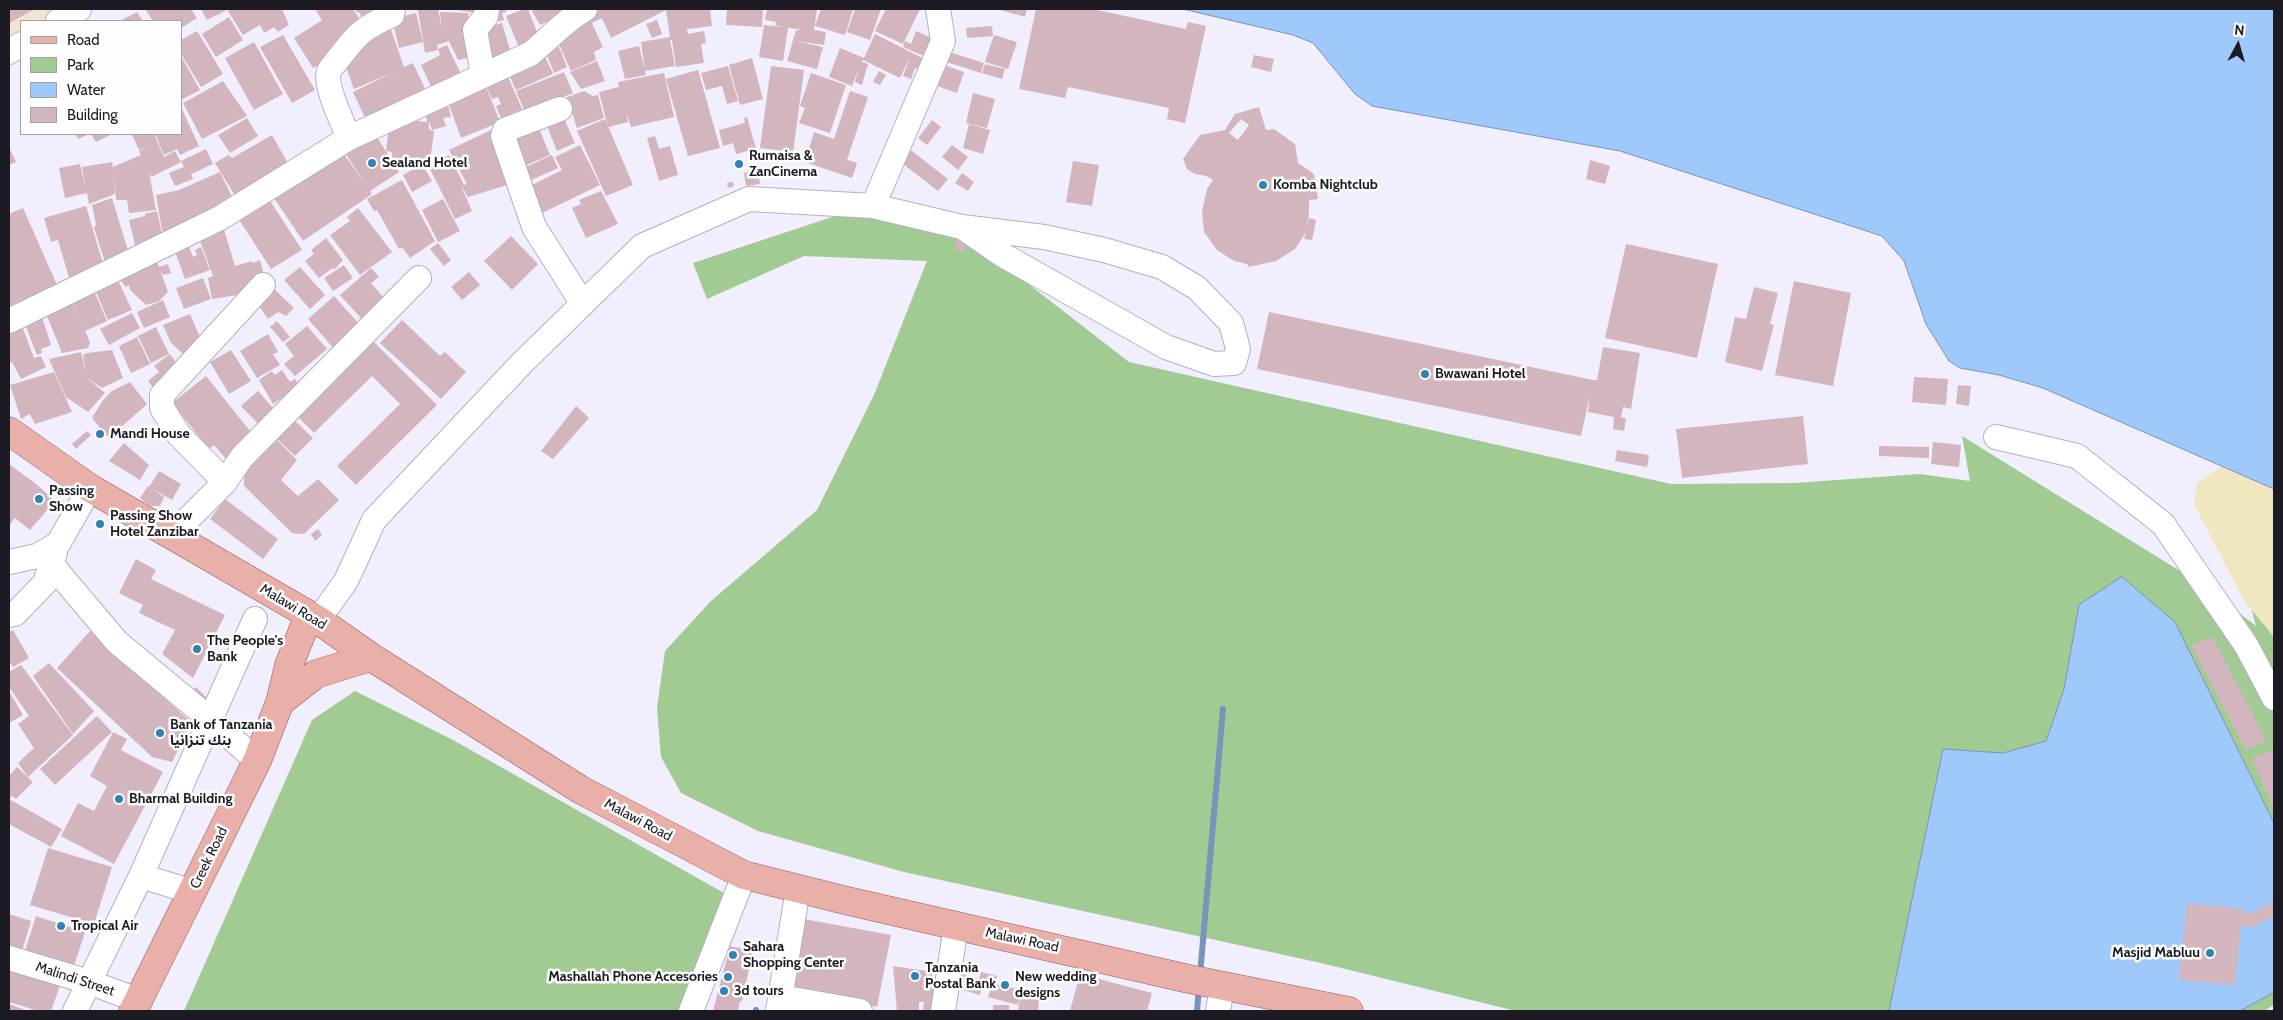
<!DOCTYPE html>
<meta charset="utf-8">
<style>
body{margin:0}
#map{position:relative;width:2283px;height:1020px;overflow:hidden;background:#f1eefe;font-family:Cabin,sans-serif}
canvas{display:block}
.frame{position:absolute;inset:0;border:10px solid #1c1a23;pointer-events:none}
.legend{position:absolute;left:20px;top:20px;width:162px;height:115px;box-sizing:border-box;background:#fdfdfd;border:1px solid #a3a2a6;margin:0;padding:6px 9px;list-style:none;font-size:15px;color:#1c1a23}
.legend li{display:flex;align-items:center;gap:10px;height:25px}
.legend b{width:25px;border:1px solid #a3a2a6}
.north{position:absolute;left:2213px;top:20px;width:50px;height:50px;-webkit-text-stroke:4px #fdfdfd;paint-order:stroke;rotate:6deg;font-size:14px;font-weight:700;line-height:20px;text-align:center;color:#1c1a23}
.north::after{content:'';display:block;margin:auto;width:18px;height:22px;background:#1c1a23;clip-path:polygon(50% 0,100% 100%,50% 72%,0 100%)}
</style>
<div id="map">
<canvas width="2283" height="1020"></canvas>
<div class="frame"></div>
<ul class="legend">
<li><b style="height:6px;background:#e9b0a9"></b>Road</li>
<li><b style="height:14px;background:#a1cb92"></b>Park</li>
<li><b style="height:14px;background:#a0c9fb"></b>Water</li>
<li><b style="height:14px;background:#d3b5be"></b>Building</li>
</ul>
<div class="north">N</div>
</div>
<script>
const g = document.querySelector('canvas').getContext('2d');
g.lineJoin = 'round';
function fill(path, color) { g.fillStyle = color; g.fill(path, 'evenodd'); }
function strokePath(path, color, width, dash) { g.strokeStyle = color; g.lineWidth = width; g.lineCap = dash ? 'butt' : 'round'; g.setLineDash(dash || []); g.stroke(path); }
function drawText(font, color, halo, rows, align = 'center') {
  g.font = font + ' Cabin,"Noto Sans Arabic",sans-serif'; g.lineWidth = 5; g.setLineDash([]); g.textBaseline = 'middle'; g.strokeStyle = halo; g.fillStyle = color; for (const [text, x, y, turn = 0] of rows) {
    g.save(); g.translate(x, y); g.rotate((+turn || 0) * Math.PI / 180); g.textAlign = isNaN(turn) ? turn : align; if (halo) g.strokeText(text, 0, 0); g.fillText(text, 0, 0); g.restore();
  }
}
const commercial = new Path2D(`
 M9,9H75L55,21H21V42L9,50Z`);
const green = new Path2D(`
 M844,213L960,231L1129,362L1671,484L1795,483L1920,474L1970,481L1962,436L2201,584L2256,626L2247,592L2274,606V1005L2264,1011H1516L1321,963L904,872L758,831L681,793L661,757L657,708L665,651L711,601L817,510L874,395L927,261L804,256L707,299L693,263Z
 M355,691L453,740L731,897L694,972L679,1011H184L312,720Z`);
const sand = new Path2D(`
 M2222,466L2274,489V637L2244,601L2194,504L2197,483Z`);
const water = new Path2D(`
 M1183,9H2274V489L2043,388L1999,375L1960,368L1949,361L1926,324L1904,261L1882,236L1620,151L1372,106L1355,94L1313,43L1293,35Z
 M2122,577L2175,622L2274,823V992L2240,1011H1889L1943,749L2003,753L2046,741L2064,689L2079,605Z`);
const stream = new Path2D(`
 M1200,975L1223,709
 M756,1011V1010
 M1197,1011L1199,988`);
const building = new Path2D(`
 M9,9H35L9,23Z
 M145,9H191L197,18L181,28V21H153Z
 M201,9H229L207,20Z
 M232,9H282L289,25L278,32L274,27L264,33L260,25L243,35L228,11Z
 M315,9H353L364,26L331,47L335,54L313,68L294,38L322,20Z
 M355,9H372L364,22L359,12L357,13Z
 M438,9L442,29L440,12L468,13L472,57L458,60L449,41L437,45L438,50L425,53L418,10Z
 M451,9H482L481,14Z
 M492,9H506V12L502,13L504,20L492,23Z
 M524,9H528L541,42L520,50L506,16Z
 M531,9H574L540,25Z
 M594,9H668L611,38L602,18L592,23L603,47L594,52L596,60L571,71L557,40Z
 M710,9L712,26L687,29L688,34L704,31L706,43L701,44L704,63L676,67L672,40H670L675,66L645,71L641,42L670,37L666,10Z
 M727,9H763L762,27L726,25Z
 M767,9H817L814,30L826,32L824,45L796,41L823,47L817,69L787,61L796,30L798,31L799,27L797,29L788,28L783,61L759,57L764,25L783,27L775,25L776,22L765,20Z
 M821,9H853L845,35L815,26Z
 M855,9H881L870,40L847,32Z
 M886,9H920L903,44L875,31Z
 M997,9H1027L1025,17Z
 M1036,9H1092L1186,29L1188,22L1206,26L1185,123L1167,119L1169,108L1068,87L1065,98L1019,89Z
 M137,12L143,21H120Z
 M416,13L423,42L399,48L392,19Z
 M229,17L243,40L216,57L202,34Z
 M657,20L662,34L652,38L646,24Z
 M388,21L404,67L413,63L428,95L368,124L353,92L394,72L354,89L343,59Z
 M502,23L513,60L488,68L476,30Z
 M992,26L993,36L967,38L966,28Z
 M197,31L223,74L201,87L181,54V40Z
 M916,31L932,38L924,56L903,47L905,41L911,44Z
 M875,34L928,61L921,70L915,68L911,79L903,76L910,57L900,78L863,60L862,62L868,64L862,85L855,82L859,68L852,86L829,77L840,48L864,58Z
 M283,35L315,90L292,103L260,47Z
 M994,35L1017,42L1008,69L985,62Z
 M254,42L283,94L254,110L225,58Z
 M447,45L463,78L433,91L421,65L440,55L438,49Z
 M639,46L646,75L625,79L618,51Z
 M559,47L567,67L554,73L546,52Z
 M946,51L984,63L981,73L943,61Z
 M543,52L553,74L516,90L506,68Z
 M1254,55L1274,59L1271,72L1251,67Z
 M181,56L200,90L181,100Z
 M752,58L763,99L740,105L729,65Z
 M597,61L605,81L581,89L570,72Z
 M985,64L1005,69L1002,79L982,73Z
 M944,65L964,72L957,93L937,86Z
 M728,66L738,101L727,104L722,86L706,90L701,73Z
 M771,66L804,70L793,152L760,148Z
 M698,70L720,148L688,156L666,79Z
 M879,71L886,75L880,85L873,82Z
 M506,72L522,109L501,118L496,106L501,104L498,97L492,99L484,81Z
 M564,72L573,93L525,112L516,91Z
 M664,73L674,117L631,127L626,112L628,122L608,127L599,92L619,87L618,82Z
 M811,73L846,85L830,133L799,123L805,108L800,106Z
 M223,81L247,116L202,139L183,103Z
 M485,84L500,122L461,138L447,99Z
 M584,91L593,96L598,95L604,118L577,128L567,97Z
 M850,91L868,97L847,160L857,163L852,178L805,162L814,132L834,139Z
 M973,93L995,99L987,128L966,123Z
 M447,101L451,117L443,118L446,126L432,130L429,121V130L434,131L430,162L392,159V152L386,151L390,118L427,122L424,107Z
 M181,107L199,146L180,155L177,149L164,155L155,134H181Z
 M1259,107L1266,130L1274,129L1295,144L1298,163L1314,174L1318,199L1309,200V214L1306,230L1309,218L1316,220L1312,240L1304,239L1306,232L1295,249L1276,261L1249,267L1247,264L1234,261L1217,250L1204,232L1202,212L1207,189L1213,180L1206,176L1195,174L1187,169L1183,159L1200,135L1225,130L1235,114ZM1241,119L1249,125L1238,140L1229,133Z
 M562,114L575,143L557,151L547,126Z
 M747,117L758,156L749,158L747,151L736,154L733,143L723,146L719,130L745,123L744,118Z
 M247,118L258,136L230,153L218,135Z
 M605,119L633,185L606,196L577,131Z
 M932,120L941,127L927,145L918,138Z
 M969,124L990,130L983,154L963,148Z
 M538,126L550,155L520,168L507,139Z
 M493,129L517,182L468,197L461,186L472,211L455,219L428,165L449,155L464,185L467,184L449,150Z
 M75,134H89L78,139Z
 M91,134H112L96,142Z
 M135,134H154L164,157L175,151L181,162L151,177L149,172L156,210L129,213L127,200H116L114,172L115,194L89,204L87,193L65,198L59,168L80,164L86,190L82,167L112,162L113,167L141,155L139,151L147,147L139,150L132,135Z
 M375,134L399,172L370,191L372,194L303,241L270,192L338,146L366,185L345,153Z
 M272,135L290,167L236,197L215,163L229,155L232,158Z
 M655,136L659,149L670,146L678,175L659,181L647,138Z
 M580,145L600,185L540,214L526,188L562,170L555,157Z
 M952,145L968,157L958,170L942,157Z
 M9,147L16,162L9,165Z
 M908,148L948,179L938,191L898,160Z
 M206,149L213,164L191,174L193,179L175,186L169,173L184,167L181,161Z
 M552,155L558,168L525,183L519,170Z
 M1590,160L1610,166L1605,184L1586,179Z
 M1073,161L1099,165L1092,206L1066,202Z
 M422,164L432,181L412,192L403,175Z
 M758,171L760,184L746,186L744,173Z
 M220,172L237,207L163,236L156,195L179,190Z
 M962,173L974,182L968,191L955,183Z
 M402,180L435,241L410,258L402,247L399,249L377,210L374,211L367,199Z
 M733,182L734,186L728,188L727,183Z
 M601,191L618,224L586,238L572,208L581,204L579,200Z
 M267,196L302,250L271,269L236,215Z
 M112,198L129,254L106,265L94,228L96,225L92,205Z
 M443,199L460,231L438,242L422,210Z
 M86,206L105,271L70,281L58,240L51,242L44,218Z
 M23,208L57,285L9,306V214Z
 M358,208L392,252L360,275L330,235L350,221L347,217Z
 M157,211L162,234H160L161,241L136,249L129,220L145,216V214Z
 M222,223L235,266L252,261L253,263L260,260L265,279L238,293V295L212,299L208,278L213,276L198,235Z
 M511,236L538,264L512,290L484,261Z
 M326,238L343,260L334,270L333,268L319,278L305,261L314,254L311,250Z
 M957,238L967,239L964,252L955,250Z
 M184,242L187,248L189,247L193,257L197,255L195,250L201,247L210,270L185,279L173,246Z
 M438,243L451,260L444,266L430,249Z
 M1626,244L1718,264L1697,358L1605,338Z
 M154,254L159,267L168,264L171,273L163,275L160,270L168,292L159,301L146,305L130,290L129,285L126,287L113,272Z
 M344,265L353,278L333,291L324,278Z
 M300,267L325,295L310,309L284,280Z
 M371,268L379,277L371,283L391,306L368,326L340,295Z
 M469,272L480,285L462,300L451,287Z
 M117,278L132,310L108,320L94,287Z
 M203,278L211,299L184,309L176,288Z
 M1794,281L1851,293L1833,386L1775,375Z
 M270,285L294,308L286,316L278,312L268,319L253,297Z
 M1754,287L1778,293L1770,324L1774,325L1762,371L1725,362L1735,317L1746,319Z
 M94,291L107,321L85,331L90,342L88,348L62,353L45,311L72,301L83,328L72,300Z
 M334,296L362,327L336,351L308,319Z
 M163,300L170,317L144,328L137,312Z
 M1269,312L1593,380H1597L1603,347L1640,353L1631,409L1623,407L1621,417L1626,418L1624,431L1613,429L1614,417L1588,412L1590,395L1581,436L1257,369Z
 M132,313L140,328L109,345L100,329Z
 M41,314L51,345L41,349L42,353L37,355L24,322Z
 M190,314L200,337L183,354L171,343L163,325Z
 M402,320L440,356L445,352L466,372L441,399L380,343Z
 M277,321L290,337L283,342L270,327Z
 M22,326L34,358L41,356L46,367L21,379L12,362L9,364V330Z
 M307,326L327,349L295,376L284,364L294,356L285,344Z
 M156,327L169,354L151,363L138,336Z
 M268,334L278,352L273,354L280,365L257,378L240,351Z
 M137,337L150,364L131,373L119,346Z
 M373,341L437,405L356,485L337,466L400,404L372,376L314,433L297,416Z
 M112,350L123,378L102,388L87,378L105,393L88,412L66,397L49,359L81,352L86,374L83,355L87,353Z
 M231,350L251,381L229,394L210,362Z
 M170,354L182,370L156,391L148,381L159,372L154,366Z
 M282,370L290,382L295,379L300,386L273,404L259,380L272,371L275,375Z
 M54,372L72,412L35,424L30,414L21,419L10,385Z
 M206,376L254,436L226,459L214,445L209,449L172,403Z
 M1914,377L1948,379L1946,405L1912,402Z
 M130,382L147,404L109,438L92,418L103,400L112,391Z
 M1958,385L1971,386L1969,406L1956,404Z
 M258,391L279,415L263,429L241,406Z
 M576,406L589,418L553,459L541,451Z
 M1803,416L1808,464L1682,478L1676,429Z
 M293,419L313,438L295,456L275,437Z
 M87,431L91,435L76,449L72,444Z
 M277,440L297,460L281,480L298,496L318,479L339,500L304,534L292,533L244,486V473Z
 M1933,442L1961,445L1959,467L1931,464Z
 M124,443L149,465L140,480L109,461Z
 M1879,446L1929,447V458L1879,456Z
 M1617,450L1649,455L1647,467L1615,461Z
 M9,464L36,484L55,501L30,530L15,518L9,526Z
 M159,471L181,484L172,500L149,487Z
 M148,486L164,497L160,506H150L140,498Z
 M225,499L278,539L263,559L210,519Z
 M318,529L322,535L315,541L311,534Z
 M136,559L156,570L151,579L225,615L193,678L162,654L175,630L139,613L143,605L119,593Z
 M13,630L29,658L13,667L9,661V632Z
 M90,631L192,723L172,762L152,757L57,668Z
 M2212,636L2266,740L2246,751L2192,646Z
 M49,663L94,711L73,734L33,676Z
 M21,665L73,735L28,777L18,763L34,748L18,724L29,716L9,687V672Z
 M196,687L215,706L187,696Z
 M9,691L23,715L9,723Z
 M97,716L112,732L55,785L40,769Z
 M113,732L127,739L121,750L163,772L114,864L61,836L78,803L94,811L107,786L90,776Z
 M2274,749V808L2252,759Z
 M17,767L33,782L16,799L12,796L9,799V776Z
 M9,799L62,829L51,847L9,824Z
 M48,848L112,867L94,924L30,905Z
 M2274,902V916L2253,927L2241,926L2235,985L2179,980L2187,903L2243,909L2242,912L2252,913Z
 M9,914L31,921L22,951L9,947Z
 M36,916L85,932L74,966L25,951Z
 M804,919L891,935L877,1007L787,988Z
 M730,946L753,951L742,1001H740L738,1011H713Z
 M9,959L63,977L51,1011H38L9,1002Z
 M893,966L933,972L930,987L938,989L939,1011L923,1010L924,1002H919V1011H897Z
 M956,972L979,979L981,972L997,976L995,984L1021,990L1018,1005L988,997L992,985L983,983L980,995L952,987Z
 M1080,974L1152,993L1147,1011H1070Z
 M1020,996L1039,1000L1038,1011H1018Z
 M9,1004L28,1011H9Z
 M993,1005H1009V1011H993Z`);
const minor = new Path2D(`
 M58,21L79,9
 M9,52L21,44
 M483,75L475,30L486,16L487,9
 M560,109L505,130L503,136L534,227L583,304
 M349,138C343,123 324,86 329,71C331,67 336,62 339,58C358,33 363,28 392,15L393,9
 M873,206L943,41L938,9
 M9,321L220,218L349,138L530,54C549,39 564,21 585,9
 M1996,437L2077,456L2163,524L2246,645L2274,698
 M225,482L179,435L162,408V395L263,285
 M171,536L225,482L242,457L419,278
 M9,562L37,556L58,544L90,488
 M52,565L117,642L211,720L257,761
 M9,615L15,614L45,583L55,553
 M318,620L346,581L374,520L522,363L642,246L749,199L873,206L962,227L1044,237L1104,250L1162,267L1197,288L1231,323L1238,349L1234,363L1214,364L1166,347L1001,254L962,227
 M141,876L193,892
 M9,958L89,982L140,1001
 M781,997L860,1011
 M75,1011L141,876L255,619
 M691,1011L744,875
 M778,1011L798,889
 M943,1011L956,926
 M1218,1011L1222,986`);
const major = new Path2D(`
 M9,431L90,488L318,620L371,657L581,790L744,875L848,901L1189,979L1349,1011
 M280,702L316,674L371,657
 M133,1011L257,761L280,702L289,665L309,615`);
const markers = [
 [372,163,5,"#3282b4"],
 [739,164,5,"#3282b4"],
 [1263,185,5,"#3282b4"],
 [1425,374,5,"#3282b4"],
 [100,434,5,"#3282b4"],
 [39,499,5,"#3282b4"],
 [100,524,5,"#3282b4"],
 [197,649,5,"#3282b4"],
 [160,733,5,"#3282b4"],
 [119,799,5,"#3282b4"],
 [61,926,5,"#3282b4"],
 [2210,953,5,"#3282b4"],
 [733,955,5,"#3282b4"],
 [915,976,5,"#3282b4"],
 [728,977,5,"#3282b4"],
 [1005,985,5,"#3282b4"],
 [724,991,5,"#3282b4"]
];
const poiNames = [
 ["Rumaisa &",749,156],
 ["ZanCinema",749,172],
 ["Sealand Hotel",382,163],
 ["Komba Nightclub",1273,185],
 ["Bwawani Hotel",1435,374],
 ["Mandi House",110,434],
 ["Passing",49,491],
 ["Show",49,507],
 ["Passing Show",110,516],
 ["Hotel Zanzibar",110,532],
 ["The People's",207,641],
 ["Bank",207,657],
 ["Bank of Tanzania",170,725],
 ["بنك تنزانيا",170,741],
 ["Bharmal Building",129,799],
 ["Tropical Air",71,926],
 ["Sahara",743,947],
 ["Shopping Center",743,963],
 ["Masjid Mabluu",2200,953,"right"],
 ["Tanzania",925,968],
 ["Postal Bank",925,984],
 ["Mashallah Phone Accesories",718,977,"right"],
 ["New wedding",1015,977],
 ["designs",1015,993],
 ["3d tours",734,991]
];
const streetNames = [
 ["Malawi Road",293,607,31],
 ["Malawi Road",638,820,28],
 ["Creek Road",209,858,-64],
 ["Malawi Road",1022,940,12],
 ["Malindi Street",75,979,18]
];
fill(commercial, '#f0e5d0');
fill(green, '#a1cb92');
fill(sand, '#f0e7c1');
fill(water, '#a0c9fb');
strokePath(water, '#7894ba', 1);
strokePath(stream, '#7894ba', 6);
fill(building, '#d3b5be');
strokePath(minor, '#b4afc9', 26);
strokePath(major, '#985955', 29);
strokePath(minor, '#fff', 24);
strokePath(major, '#e9b0a9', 28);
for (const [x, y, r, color] of markers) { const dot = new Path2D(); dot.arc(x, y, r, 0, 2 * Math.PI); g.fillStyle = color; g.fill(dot); strokePath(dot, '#fdfdfd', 2); }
drawText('bold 14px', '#1c1a23', '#fdfdfd', poiNames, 'left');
drawText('14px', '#1c1a23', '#fdfdfd', streetNames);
</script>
